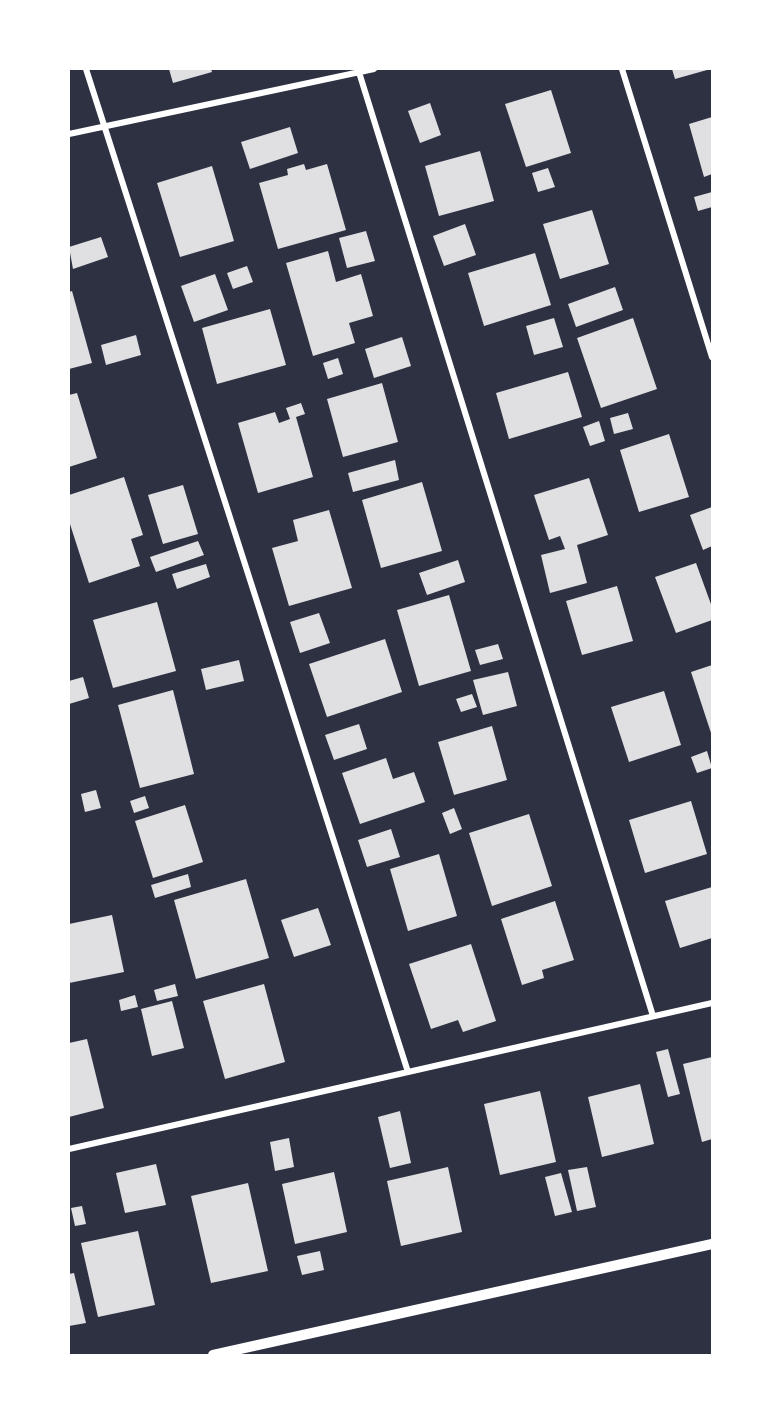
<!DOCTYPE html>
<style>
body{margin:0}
#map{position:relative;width:781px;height:1424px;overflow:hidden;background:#2d3142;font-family:"Archivo Narrow",sans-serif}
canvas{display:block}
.frame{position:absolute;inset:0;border:70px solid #fff;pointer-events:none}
</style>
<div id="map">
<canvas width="781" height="1424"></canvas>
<div class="frame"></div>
</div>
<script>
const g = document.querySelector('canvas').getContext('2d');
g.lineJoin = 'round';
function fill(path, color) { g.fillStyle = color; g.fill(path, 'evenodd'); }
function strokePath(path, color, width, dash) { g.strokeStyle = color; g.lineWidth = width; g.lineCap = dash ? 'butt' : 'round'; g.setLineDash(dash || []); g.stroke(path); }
const building = new Path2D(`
 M169,69H211L212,72L173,83Z
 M672,69H707V70L675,79Z
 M551,90L571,153L526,167L505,104Z
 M430,103L441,135L420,143L408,111Z
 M712,117V174L704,177L689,124Z
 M290,127L298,153L250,169L241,142Z
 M480,151L494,201L439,216L425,166Z
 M304,164L306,170L327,164L346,230L278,249L259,183L288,175L287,169Z
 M212,166L234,241L180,257L157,183Z
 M548,168L555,187L538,192L532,173Z
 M712,192V207L698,211L694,197Z
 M592,210L609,264L560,279L543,224Z
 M465,224L476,255L444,266L433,236Z
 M366,231L375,261L347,268L339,238Z
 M101,237L108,257L73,269L69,247Z
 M328,251L336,282L361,274L373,316L349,323L355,343L313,356L286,263Z
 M535,253L551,305L484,326L468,273Z
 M247,266L253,282L233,289L227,273Z
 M215,274L228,310L194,322L181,286Z
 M615,287L623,310L576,327L568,304Z
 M72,291L92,363L69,369V292Z
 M270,309L286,365L217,384L202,328Z
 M554,318L563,347L534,355L526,326Z
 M633,318L657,389L601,408L577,338Z
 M136,335L141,355L106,365L101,345Z
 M402,337L411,366L374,378L365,349Z
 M338,358L343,374L328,379L323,363Z
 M568,372L582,417L509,439L496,393Z
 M382,383L398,442L343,457L327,399Z
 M77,393L97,458L69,467V395Z
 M301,403L305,414L296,417L313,477L258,493L238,423L275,412L279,423L290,419L286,408Z
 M628,413L633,429L614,434L610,418Z
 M599,421L605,441L590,446L583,427Z
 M669,434L689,497L639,512L620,450Z
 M395,460L399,480L353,492L348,473Z
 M124,477L143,535L131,539L140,566L89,583L69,521V495Z
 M589,478L608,535L577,545L587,583L550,593L541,555L565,549L560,536L549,540L534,495Z
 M422,482L442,551L381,568L362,500Z
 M183,485L198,534L163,544L148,495Z
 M712,507V546L703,550L690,515Z
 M329,510L352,588L289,606L272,548L298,541L293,520Z
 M198,541L204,555L156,572L150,557Z
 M458,560L465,582L427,595L419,573Z
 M696,563L712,607V620L676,633L655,577Z
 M206,564L210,577L177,589L172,574Z
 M617,586L633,641L582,655L566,601Z
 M449,595L471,671L419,686L397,610Z
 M157,602L176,671L113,688L93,620Z
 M319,613L330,643L300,653L290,622Z
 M385,639L402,692L327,717L309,664Z
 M498,644L503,659L480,665L475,650Z
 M239,660L244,681L206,690L201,669Z
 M712,665V736L691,672Z
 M508,672L517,706L483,715L473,680Z
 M83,677L89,698L69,704V681Z
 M173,690L194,774L140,788L118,705Z
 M664,691L681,745L629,762L611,707Z
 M472,694L477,707L461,712L456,699Z
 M359,724L367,749L334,760L325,735Z
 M492,726L507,780L454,795L438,742Z
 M707,751L712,768L697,773L691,757Z
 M386,758L393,779L414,772L425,802L360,824L342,773Z
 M96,790L101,808L85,812L81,794Z
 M145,796L149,808L134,813L130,801Z
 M691,801L707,854L645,873L629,820Z
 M185,805L203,862L153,878L135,821Z
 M454,808L462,829L450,834L442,813Z
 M529,814L552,886L492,906L469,833Z
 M391,829L400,857L367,867L358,840Z
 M439,854L457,916L408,931L390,869Z
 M188,874L191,887L155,898L151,885Z
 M246,879L269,958L196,979L174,900Z
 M712,887V938L680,948L665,901Z
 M555,901L574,960L542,970L544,978L522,985L501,919Z
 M318,908L331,945L294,957L281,920Z
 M112,915L124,972L69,983V924Z
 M471,944L496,1021L463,1032L458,1020L431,1029L409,964Z
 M175,984L178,996L157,1001L154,990Z
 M264,984L285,1062L225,1079L203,1001Z
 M135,995L138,1007L121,1011L119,1000Z
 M172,1001L184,1048L152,1056L141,1009Z
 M87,1039L104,1108L69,1117V1043Z
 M668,1049L680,1094L668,1097L656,1052Z
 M712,1057V1139L702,1142L683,1064Z
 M640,1084L654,1144L602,1157L588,1097Z
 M540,1091L556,1162L500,1175L484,1104Z
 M400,1111L411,1163L390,1168L378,1117Z
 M289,1138L294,1167L275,1171L270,1142Z
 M156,1164L166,1205L125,1213L116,1173Z
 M448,1167L462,1232L401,1246L387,1181Z
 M587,1167L596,1207L577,1211L568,1170Z
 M334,1172L347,1232L295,1244L282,1184Z
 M561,1173L572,1212L555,1216L545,1177Z
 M248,1183L268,1271L211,1283L191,1196Z
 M82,1206L86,1224L75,1226L71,1208Z
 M138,1231L155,1305L98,1317L81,1243Z
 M320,1251L324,1270L302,1275L297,1256Z
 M74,1273L86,1323L69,1326V1274Z`);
const minor = new Path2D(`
 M86,69L408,1072
 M358,69L653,1016
 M622,69L712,357
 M69,134L374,69
 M69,1149L712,1003`);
const tertiary = new Path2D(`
 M213,1355L712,1244`);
fill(building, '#e0e0e3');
strokePath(minor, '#fff', 6);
strokePath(tertiary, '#fff', 10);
</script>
